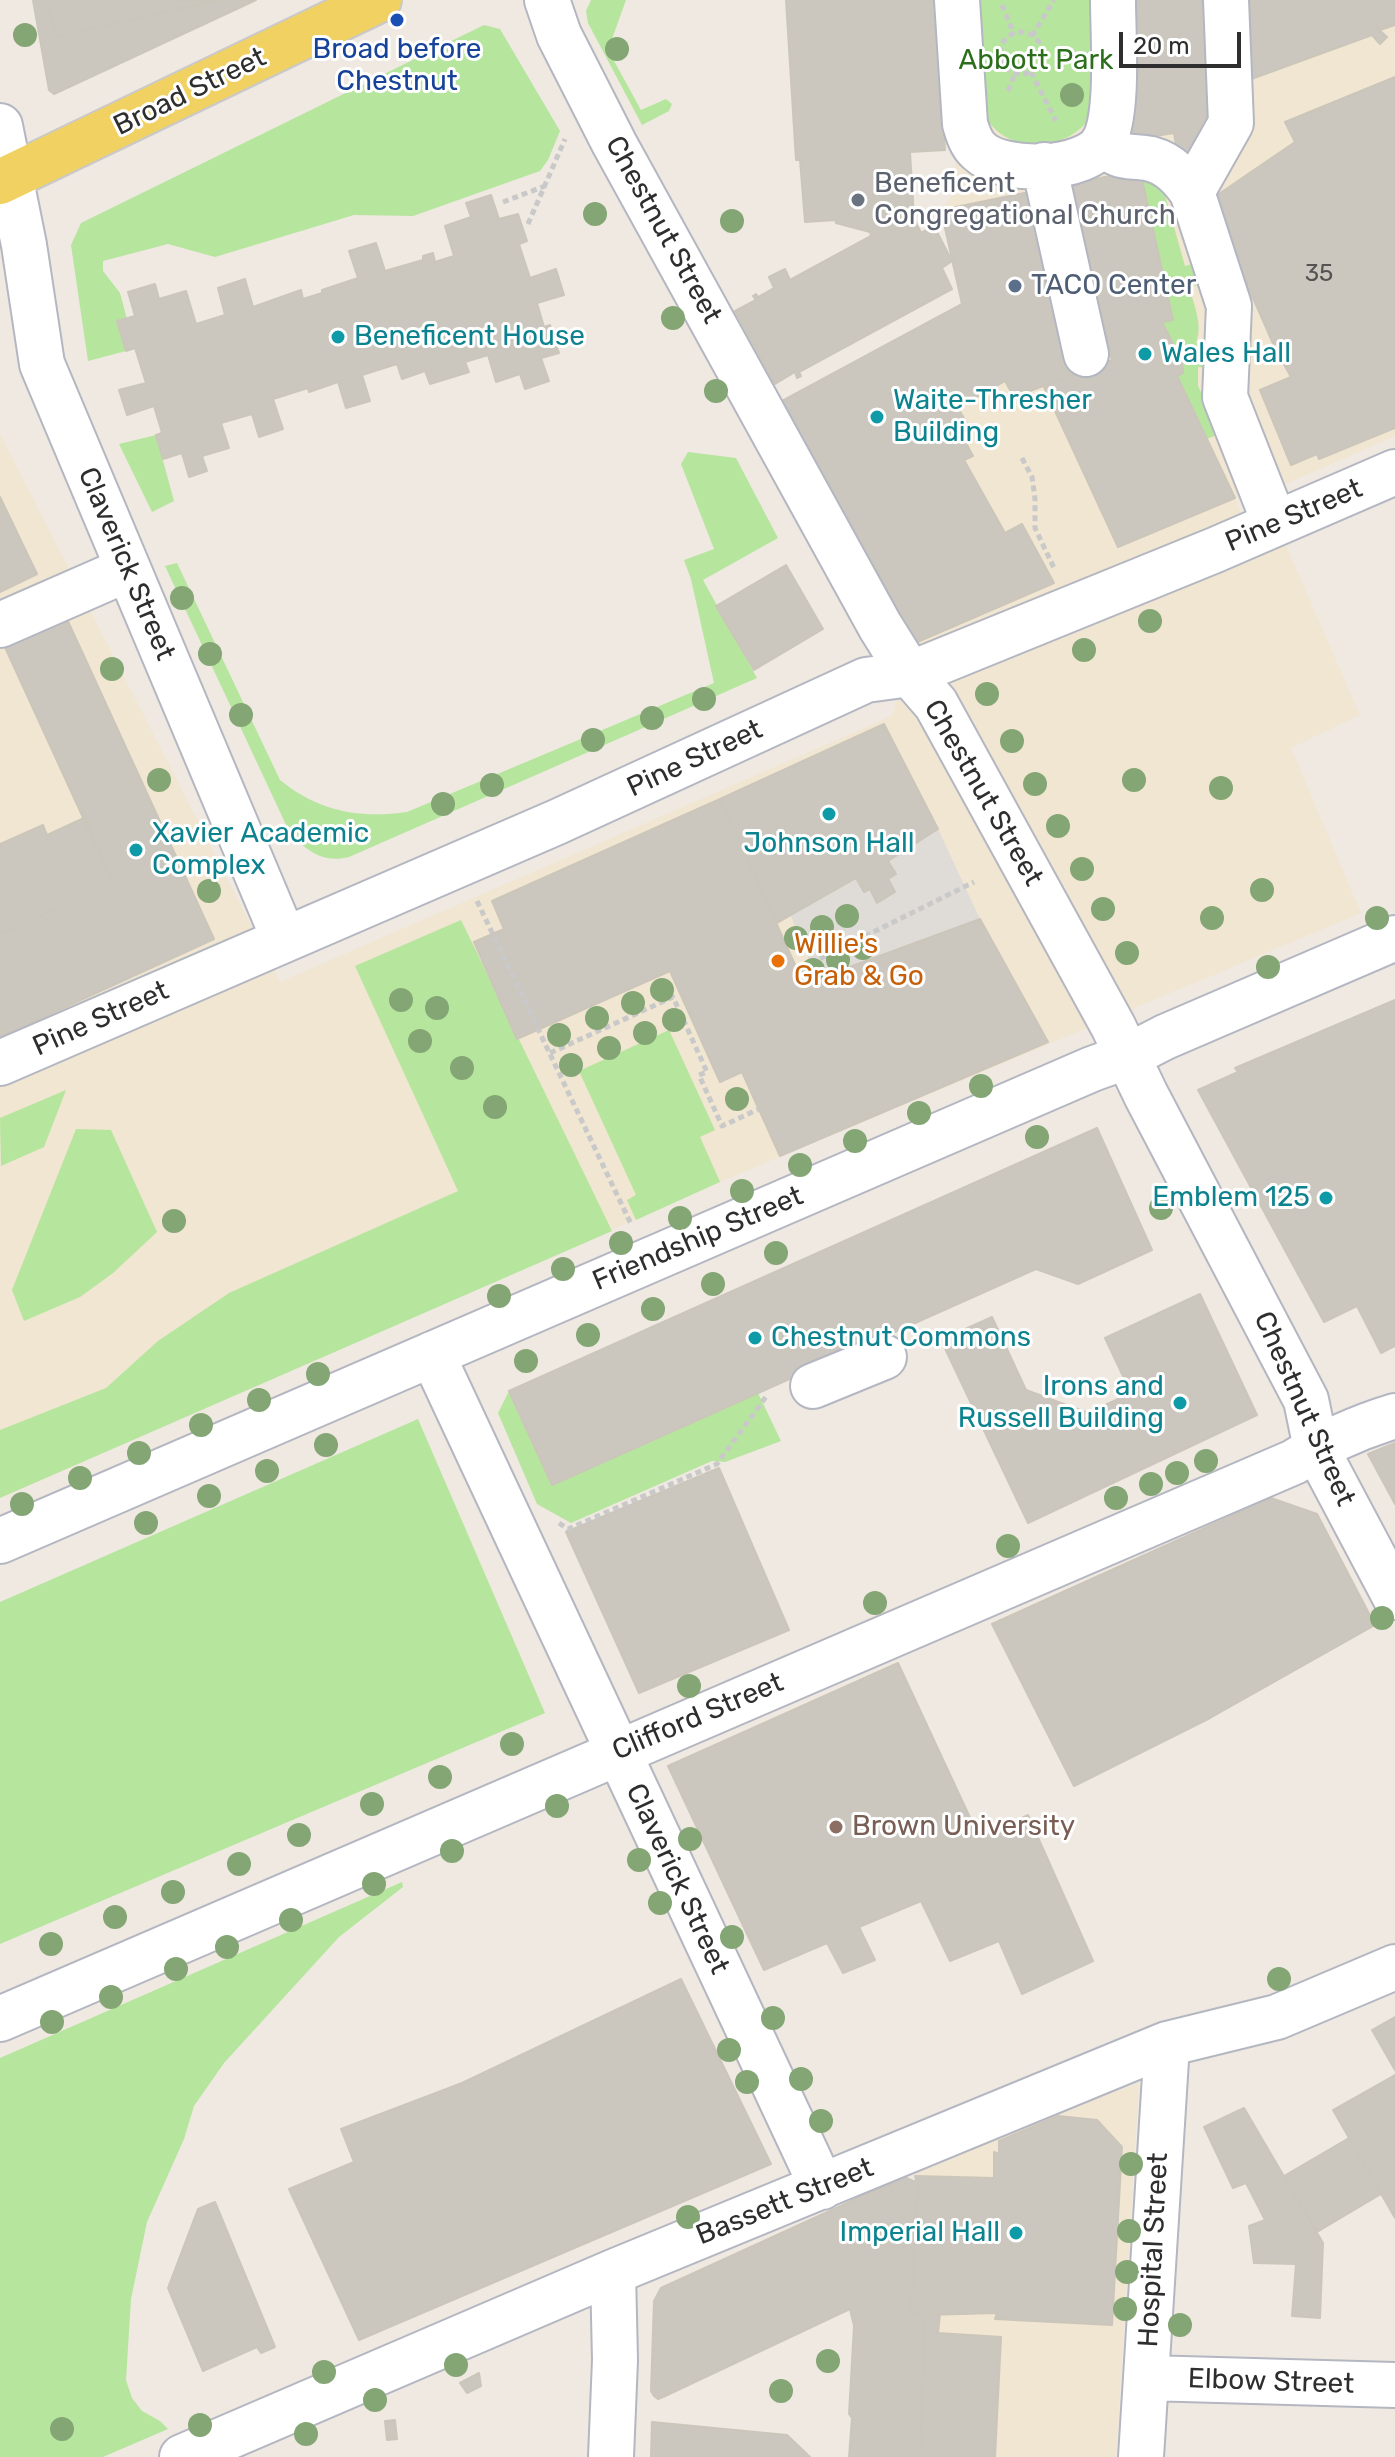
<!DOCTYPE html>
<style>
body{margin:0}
#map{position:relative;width:1395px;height:2457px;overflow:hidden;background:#efe9e1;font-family:Rubik,sans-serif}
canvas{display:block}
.scale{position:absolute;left:1119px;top:32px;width:122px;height:36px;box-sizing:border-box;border:4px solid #2e2e2e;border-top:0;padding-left:10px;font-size:24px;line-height:28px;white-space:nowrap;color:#2e2e2e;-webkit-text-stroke:6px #fff;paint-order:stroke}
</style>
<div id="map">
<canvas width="1395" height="2457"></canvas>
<div class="scale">20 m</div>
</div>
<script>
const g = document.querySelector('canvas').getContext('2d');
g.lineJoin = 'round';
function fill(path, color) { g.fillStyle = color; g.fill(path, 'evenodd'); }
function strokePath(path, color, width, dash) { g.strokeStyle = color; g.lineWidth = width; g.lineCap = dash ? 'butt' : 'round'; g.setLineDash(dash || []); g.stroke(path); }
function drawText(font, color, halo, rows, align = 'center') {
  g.font = font + ' Rubik,sans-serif'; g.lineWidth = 6; g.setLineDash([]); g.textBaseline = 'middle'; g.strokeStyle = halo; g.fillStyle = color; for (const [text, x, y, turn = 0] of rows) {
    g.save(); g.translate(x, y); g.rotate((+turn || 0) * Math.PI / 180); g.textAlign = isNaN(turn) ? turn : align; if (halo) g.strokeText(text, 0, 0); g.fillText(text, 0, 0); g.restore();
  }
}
const education = new Path2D(`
 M943,0H1395V436L1281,486L1235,498L1258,554L1284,541L1360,715L1291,748L1361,913L720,1182L0,1498V434L280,982L892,716L915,643L782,401L961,304L941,210L957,190Z
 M1139,2083L1116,2457H920L918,2187L915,2166Z`);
const green = new Path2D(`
 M591,0H626L608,50L641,110L666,99L672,104L669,111L642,125L588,23L586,11Z
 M973,0H1093L1094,112C1071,152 1009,158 985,116Z
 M484,25L500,29L560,131L548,160L540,171L413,216L354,215L215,257L168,244L103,261V271L120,293L127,319L117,322L126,351L88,361L71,245L81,223Z
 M1141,173L1163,188L1185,266L1200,262L1206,283L1189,287C1194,305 1203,325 1196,343L1211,346L1210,368L1198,367V386L1221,433L1207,439L1177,376L1183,373L1177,348L1167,335L1162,322L1173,319Z
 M156,435L174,501L152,512L119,444Z
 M688,452L736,458L778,538L703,580L757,678L349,857C322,864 303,849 288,829L165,566L177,563L280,780C318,811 359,819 407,812L714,683L691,579L684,560L714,549L681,464Z
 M461,920L612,1231L0,1498V1430L106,1388L158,1341L229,1293L458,1191L355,966Z
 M669,1030L715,1130L700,1137L720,1182L636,1220L627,1200L636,1195L579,1071Z
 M66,1090L44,1147L1,1166L0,1118Z
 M76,1129L111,1130L157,1232L113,1273L80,1297L24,1321L12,1290Z
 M509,1391L758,1393L781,1441L725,1462L712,1461L571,1523L537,1504L498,1413Z
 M418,1419L545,1713L0,1944V1602Z
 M402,1882L403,1887L339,1937L224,2063L194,2106L184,2139L147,2222L131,2299L126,2380L132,2398L142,2411L160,2421L168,2429L103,2457H0V2058Z`);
const plaza = new Path2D(`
 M938,829L980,919L817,979L791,916L856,878L864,892L870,889L877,903L895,893L888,879L895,874L888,861Z`);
const building = new Path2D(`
 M33,0H47L56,37L217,0H256L54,94L49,90Z
 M47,0H217L56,37Z
 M786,0H936L945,150L910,152L914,218L921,233L934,226L952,261L942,268L952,289L799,372L801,376L797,378L795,372L775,384L735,311L756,300L753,296L756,294L758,297L774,288L769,277L785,269L790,280L871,236L870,232L836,223V220L805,222L800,160H796Z
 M1133,0H1213V127L1206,138L1179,163L1174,133L1149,137L1129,151Z
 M1238,0H1346L1387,37L1380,44L1372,35L1246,81Z
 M1346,0H1395V25L1380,30Z
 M1395,77V428L1319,459L1317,454L1291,465L1260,390L1291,377L1275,348L1210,200L1295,142L1285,122Z
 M1140,170L1173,320L1162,322L1182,362L1183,373L1177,376L1235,498L1118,547L1043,385L1112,360L1105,335L1094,338L1060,186Z
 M1034,191L1075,374L1014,397L1005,381L958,408L969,427L960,432L973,456L964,460L1005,533L1022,524L1054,583L915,643L782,401L962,304L941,210Z
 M491,195L499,219L518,214L527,241L519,244L530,278L556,269L564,295L537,303L544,327L550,325L559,353L541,358L549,381L525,389L520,374L496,382L488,355L465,362L469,372L430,384L425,371L402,379L397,364L362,375L370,401L346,408L338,382L309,392L308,388L273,399L283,429L259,437L252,414L221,423L229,448L202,456L207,471L189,477L182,453L163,459L156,435L162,433L154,406L127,415L119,390L146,383L135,348L126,351L117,321L135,316L128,292L155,284L159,299L186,291L196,324L225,315L218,288L245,279L253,307L301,290L303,299L322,293V290L358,278L349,251L376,243L385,271L423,260V256L433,253L435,262L454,256L445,226L471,217L466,203Z
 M0,497L37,574L0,592Z
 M786,565L823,629L754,670L716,606Z
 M66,617L214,939L0,1037V934L113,883L4,645Z
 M884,724L938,829L888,861L896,874L888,879L895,892L877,903L870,889L864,892L856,878L777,923L720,799Z
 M720,799L797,969L817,979L980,919L1048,1042L780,1156L742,1072L720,1082L670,971L517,1039L474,942L504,929L492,901Z
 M84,818L113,883L0,934V844L43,825L47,835Z
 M1395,1000V1346L1381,1353L1357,1306L1324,1322L1198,1090L1238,1072L1235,1068Z
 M1097,1128L1152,1250L1078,1284L1036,1269L552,1485L509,1391Z
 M1200,1294L1257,1415L1028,1523L941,1340L992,1317L1026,1390L1088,1413L1131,1393L1105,1338Z
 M1395,1443V1504L1368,1454Z
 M719,1468L789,1630L639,1693L566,1532Z
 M1271,1498L1317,1514L1375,1625L1210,1718L1074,1786L992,1624Z
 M898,1663L980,1839L1028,1815L1093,1961L1022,1994L999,1941L950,1961L921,1901L859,1927L875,1960L843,1973L827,1943L764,1970L668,1766Z
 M681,1979L771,2164L359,2340L289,2189L354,2162L341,2129L462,2083Z
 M1395,2017V2070L1372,2030Z
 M1395,2075V2218L1333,2110Z
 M1244,2108L1323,2243L1320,2318L1292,2316L1296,2264L1254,2263L1249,2226L1265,2220L1246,2183L1233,2188L1204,2127Z
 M1058,2116L1097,2120L1122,2147L1112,2325L995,2319L997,2313L925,2315L911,2312L918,2187L915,2176L994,2178V2152L999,2154V2141Z
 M1349,2138L1381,2194L1317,2232L1284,2176Z
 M904,2177L916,2182L918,2187L911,2312L925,2315L920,2457H849L852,2418L849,2414L854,2326L850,2309L663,2397L658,2399L654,2396L651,2391L654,2301L661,2288Z
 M215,2202L275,2347L261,2353L257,2347L203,2371L168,2288L198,2209Z
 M940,2314L938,2333L1001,2337L995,2457H920L925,2315Z
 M479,2373L481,2386L467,2393L460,2383Z
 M395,2420L397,2439L387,2440L385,2421Z
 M652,2422L787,2435L810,2457H651Z`);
const path = new Path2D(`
 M1002,5L1014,34
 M1000 53a21 21 0 1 1 42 0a21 21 0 1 1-42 0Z
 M1032,36L1054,0
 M1031,72L1056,121
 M1008,91L1015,73
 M503,202L545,186
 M528,224L565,139
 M1022,458L1032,477L1035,499V528L1055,570
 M477,901L631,1224
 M811,963L974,882
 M550,1053L673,997L707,1072L699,1075L722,1126L759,1109
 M559,1523L568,1529L717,1464L768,1394`);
const minor = new Path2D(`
 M547,0L559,35L614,143L880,626L910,674L936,704L1113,1026L1146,1095L1306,1400L1316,1448L1395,1597
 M957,0L965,124C968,134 971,144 979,151C1003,174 1087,172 1104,141C1119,112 1113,35 1113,0
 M1226,0L1231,123L1192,192L1229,306L1225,397L1275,524
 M0,126L24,245L42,364L284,939
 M1103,142C1121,162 1129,154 1151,159C1170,164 1182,178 1192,192
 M1044,165L1086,354
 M0,625L128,569
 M0,1063L557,822L866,680L910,674L1215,550L1395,472
 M432,1354L822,2187
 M813,1386L884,1357
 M0,1541L1092,1069L1128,1056L1165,1037L1395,938
 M0,2019L1294,1462C1325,1442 1359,1427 1395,1416
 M1147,2378L1395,2385
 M182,2457L613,2272L1167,2044L1277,2017L1395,1967
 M611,2457L615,2360L613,2272
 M1141,2457L1167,2044`);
const major = new Path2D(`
 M0,182L379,0`);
const trees = [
 [25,35],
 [617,49],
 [1072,95],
 [595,214],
 [732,221],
 [673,318],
 [716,391],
 [182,598],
 [1150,621],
 [1084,650],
 [210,654],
 [112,669],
 [987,694],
 [704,699],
 [241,715],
 [652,718],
 [593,740],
 [1012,741],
 [159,780],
 [1134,780],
 [1035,784],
 [492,785],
 [1221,788],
 [443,804],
 [1058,826],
 [1082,869],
 [1262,890],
 [209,891],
 [1103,909],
 [847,916],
 [1212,918],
 [1377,918],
 [822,927],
 [796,938],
 [863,948],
 [1127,953],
 [838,960],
 [1268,967],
 [813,970],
 [662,990],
 [401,1000],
 [633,1003],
 [437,1008],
 [597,1018],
 [674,1020],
 [645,1033],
 [559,1035],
 [420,1041],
 [609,1048],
 [571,1065],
 [462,1068],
 [981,1086],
 [737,1099],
 [495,1107],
 [919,1113],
 [1037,1137],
 [855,1141],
 [800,1165],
 [742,1191],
 [1161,1208],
 [680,1218],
 [174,1221],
 [621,1243],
 [776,1253],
 [563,1269],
 [713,1284],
 [499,1296],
 [653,1309],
 [588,1335],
 [526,1361],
 [318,1374],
 [259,1400],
 [201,1425],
 [326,1445],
 [139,1453],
 [1206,1461],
 [267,1471],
 [1177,1473],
 [80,1478],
 [1151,1484],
 [209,1496],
 [1116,1498],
 [22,1504],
 [146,1523],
 [1008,1546],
 [875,1603],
 [1382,1618],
 [689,1686],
 [512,1744],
 [440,1777],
 [372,1804],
 [557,1806],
 [299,1835],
 [690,1839],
 [452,1851],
 [639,1860],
 [239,1864],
 [374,1884],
 [173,1892],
 [660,1903],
 [115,1917],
 [291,1920],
 [732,1937],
 [51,1944],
 [227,1947],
 [176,1969],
 [1279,1979],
 [111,1997],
 [773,2018],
 [52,2022],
 [729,2050],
 [801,2079],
 [747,2082],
 [821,2121],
 [1131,2164],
 [688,2217],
 [1129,2231],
 [1127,2272],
 [1125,2309],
 [1180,2325],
 [828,2361],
 [456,2365],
 [324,2372],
 [781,2391],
 [375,2400],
 [200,2425],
 [62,2429],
 [306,2434]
];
const markers = [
 [397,20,8,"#1a4fb4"],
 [858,200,8,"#6b7280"],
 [1015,286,8,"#5c6f8a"],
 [338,337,8,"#0f9aa8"],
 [1145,354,8,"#0f9aa8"],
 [877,417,8,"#0f9aa8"],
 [829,814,8,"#0f9aa8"],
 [136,850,8,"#0f9aa8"],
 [778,961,8,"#e8710a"],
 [1326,1198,8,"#0f9aa8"],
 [755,1338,8,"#0f9aa8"],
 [1180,1403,8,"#0f9aa8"],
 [836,1827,8,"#8d6e63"],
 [1016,2233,8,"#0f9aa8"]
];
const numberNames = [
 ["35",1319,274]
];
const transitNames = [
 ["Broad before",397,50],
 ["Chestnut",397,82]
];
const parkNames = [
 ["Abbott Park",1036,61]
];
const streetNames = [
 ["Broad Street",190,92,-26],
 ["Chestnut Street",663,230,61],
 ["Pine Street",1294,516,-23],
 ["Claverick Street",126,564,67],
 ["Pine Street",695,759,-25],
 ["Chestnut Street",983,793,60],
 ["Pine Street",101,1019,-24],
 ["Friendship Street",698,1239,-23],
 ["Chestnut Street",1304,1409,66],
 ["Clifford Street",698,1717,-23],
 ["Claverick Street",677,1879,65],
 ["Bassett Street",785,2202,-22],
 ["Hospital Street",1154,2250,-87],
 ["Elbow Street",1271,2382,2]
];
const worshipNames = [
 ["Beneficent",874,184],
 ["Congregational Church",874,216]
];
const serviceNames = [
 ["TACO Center",1031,286]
];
const cultureNames = [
 ["Beneficent House",354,337],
 ["Wales Hall",1161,354],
 ["Waite-Thresher",893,401],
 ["Building",893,433],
 ["Xavier Academic",152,834],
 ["Complex",152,866],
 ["Johnson Hall",829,844,"center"],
 ["Emblem 125",1310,1198,"right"],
 ["Chestnut Commons",771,1338],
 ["Irons and",1164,1387,"right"],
 ["Russell Building",1164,1419,"right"],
 ["Imperial Hall",1000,2233,"right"]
];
const foodNames = [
 ["Willie's",794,945],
 ["Grab & Go",794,977]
];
const educationNames = [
 ["Brown University",852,1827]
];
fill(education, '#f0e6d1');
fill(green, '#b6e59e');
fill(plaza, '#dfdcd8');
fill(building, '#cbc7bf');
strokePath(building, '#cbc5ba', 2);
strokePath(minor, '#b4b7c1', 48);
strokePath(major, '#c9c9c9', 48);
strokePath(path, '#c9c9c9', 5, [6, 4]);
strokePath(minor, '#fff', 44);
strokePath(major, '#f2d163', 44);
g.fillStyle = '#84a574';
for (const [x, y] of trees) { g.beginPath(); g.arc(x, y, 12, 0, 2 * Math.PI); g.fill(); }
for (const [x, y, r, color] of markers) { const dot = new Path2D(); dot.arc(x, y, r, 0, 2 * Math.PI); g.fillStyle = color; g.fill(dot); strokePath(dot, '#fff', 3); }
drawText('24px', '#555452', null, numberNames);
drawText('28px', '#164399', '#fff', transitNames);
drawText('28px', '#2c6e1b', '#fff', parkNames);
drawText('28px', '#2e2e2e', '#fff', streetNames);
drawText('28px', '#5b616d', '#fff', worshipNames, 'left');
drawText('28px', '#4e5e75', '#fff', serviceNames, 'left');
drawText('28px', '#0d838f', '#fff', cultureNames, 'left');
drawText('28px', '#c56008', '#fff', foodNames, 'left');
drawText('28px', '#785e54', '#fff', educationNames, 'left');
</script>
